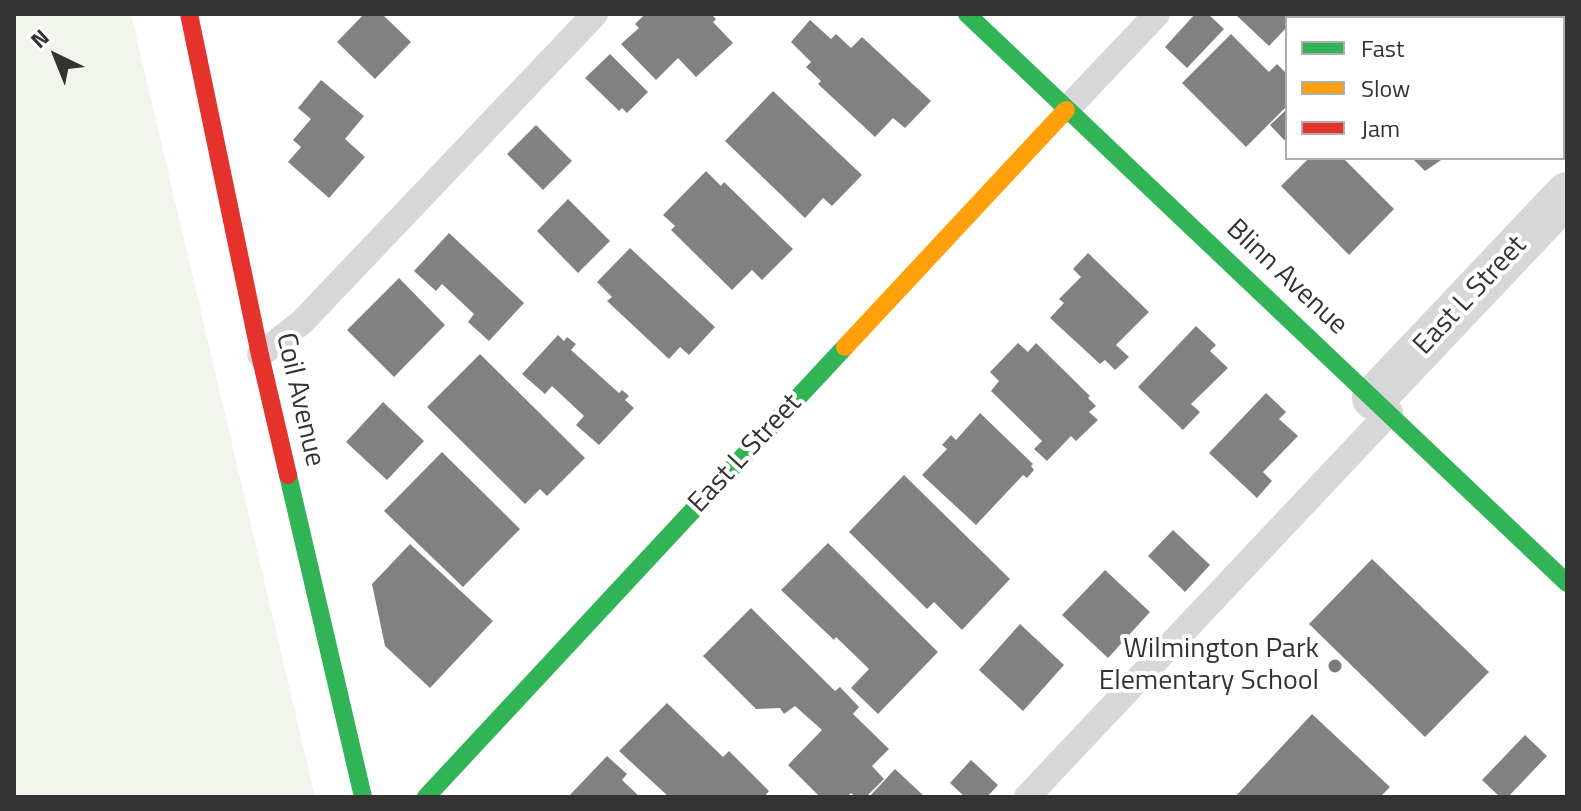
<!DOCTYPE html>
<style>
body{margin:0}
#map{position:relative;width:1581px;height:811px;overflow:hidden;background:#fff;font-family:"Titillium Web",sans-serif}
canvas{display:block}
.frame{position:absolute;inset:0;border:16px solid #333;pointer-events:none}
.legend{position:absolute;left:1285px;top:16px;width:280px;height:144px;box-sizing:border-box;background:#fff;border:2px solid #adadad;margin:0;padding:10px 14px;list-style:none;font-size:24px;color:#333}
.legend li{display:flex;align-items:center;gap:16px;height:40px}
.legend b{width:40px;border:2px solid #adadad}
.north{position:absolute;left:16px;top:16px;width:80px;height:80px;-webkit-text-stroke:6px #fff;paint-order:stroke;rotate:317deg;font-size:22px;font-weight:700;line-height:32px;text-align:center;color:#333}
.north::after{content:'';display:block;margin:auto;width:28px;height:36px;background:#333;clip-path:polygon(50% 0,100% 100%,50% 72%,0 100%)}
</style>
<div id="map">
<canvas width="1581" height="811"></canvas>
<div class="frame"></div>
<ul class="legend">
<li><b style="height:10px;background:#30b455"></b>Fast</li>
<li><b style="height:10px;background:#ff9f0a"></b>Slow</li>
<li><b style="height:10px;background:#e5322d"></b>Jam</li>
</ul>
<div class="north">N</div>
</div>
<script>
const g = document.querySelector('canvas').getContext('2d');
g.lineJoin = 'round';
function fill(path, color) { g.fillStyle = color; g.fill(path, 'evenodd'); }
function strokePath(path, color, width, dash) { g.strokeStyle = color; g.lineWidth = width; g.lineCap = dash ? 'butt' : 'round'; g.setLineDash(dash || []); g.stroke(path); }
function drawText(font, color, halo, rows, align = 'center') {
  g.font = font + ' "Titillium Web",sans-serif'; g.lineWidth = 8; g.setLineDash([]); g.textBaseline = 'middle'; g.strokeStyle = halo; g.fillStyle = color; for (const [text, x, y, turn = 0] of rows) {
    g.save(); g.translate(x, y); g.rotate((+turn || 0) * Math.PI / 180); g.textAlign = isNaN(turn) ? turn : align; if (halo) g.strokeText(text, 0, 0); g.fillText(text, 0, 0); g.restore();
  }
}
const green = new Path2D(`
 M14,14H131L315,797H14Z`);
const building = new Path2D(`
 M364,14H382L411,42L375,79L337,42Z
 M645,14H711L716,19L713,22L733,43L696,77L678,58L656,80L621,44L639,28L635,24Z
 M1195,14H1208L1224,29L1187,68L1165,47Z
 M1235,14H1299L1295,18H1287V27L1269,46Z
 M1385,14H1484L1488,18H1389Z
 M810,20L831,39L836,34L851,48L862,37L931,101L905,128L893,118L875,137L818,84L821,81L806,67L811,62L791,42Z
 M1231,34L1269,72L1277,64L1287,74V106L1246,147L1182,83Z
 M610,54L648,92L627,113L622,108L619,111L585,78Z
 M321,80L364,116L345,139L365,157L329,198L288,162L301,147L293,140L311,119L298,108Z
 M773,91L862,175L832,206L823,198L805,218L725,141Z
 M1287,109V143L1270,125Z
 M536,125L572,161L543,190L507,154Z
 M1309,158H1343L1394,209L1349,255L1281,186Z
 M1412,158H1444L1425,171Z
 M706,171L721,186L724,182L793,249L762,280L752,270L732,290L671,230L675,226L663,215Z
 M568,199L610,241L578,273L537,231Z
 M449,233L524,303L489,341L468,322L474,314L442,284L436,291L414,271Z
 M630,248L715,327L689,355L680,347L669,359L607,301L612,297L597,282Z
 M1088,253L1149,312L1116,345L1129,357L1115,370L1105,360L1100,364L1050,318L1064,303L1059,299L1081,277L1073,269Z
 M399,278L445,325L394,377L347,330Z
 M1196,326L1216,345L1210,351L1228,368L1191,404L1200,412L1183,430L1138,387Z
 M558,335L564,341L567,337L576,344L571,350L619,393L622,390L629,396L625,400L634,408L599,445L576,425L584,416L552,386L545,394L522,374Z
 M1018,343L1028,352L1036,343L1090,396L1088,398L1096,406L1089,412L1098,420L1076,441L1071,436L1047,461L1034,449L1042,441L991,391L999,381L990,372Z
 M480,354L585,458L547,496L540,489L525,504L427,407Z
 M1266,393L1286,412L1279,419L1298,436L1263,472L1272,481L1257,498L1209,453Z
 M383,402L424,441L387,480L346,442Z
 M980,413L1033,464L1031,466L1034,470L1027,478L1023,475L976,525L922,475L947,449L942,445L951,435L956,440Z
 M442,452L520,529L463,587L384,511Z
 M904,475L1010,579L962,630L934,602L927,609L849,532Z
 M1173,530L1210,565L1185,592L1148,556Z
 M828,543L938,652L878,714L851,688L869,669L836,637L834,640L781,590Z
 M410,544L493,621L430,688L385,646L372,584Z
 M1372,559L1489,672L1425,737L1309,624Z
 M1105,570L1150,612L1108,658L1062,615Z
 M751,608L835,691L840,687L859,707L853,714L889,749L872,766L884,779L866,797H855L851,793L847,797H820L788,765L822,730L795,706L784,714L780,708L756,709L703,656Z
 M1020,624L1064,665L1023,711L979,670Z
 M667,703L723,757L729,751L769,791L764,797H669L619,751Z
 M1312,714L1390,787L1380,797H1235Z
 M1525,735L1547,756L1508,797H1500L1482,780Z
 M607,756L627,774L622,780L640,797H568Z
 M971,760L998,785L987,797H965L950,783Z
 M895,769L925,797H869Z`);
const lane = new Path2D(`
 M1066,110L1157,14
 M260,355L302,322L595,14
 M1027,797L1390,412`);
const street = new Path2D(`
 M1374,398L1567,194`);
const fast = new Path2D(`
 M967,14L1567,583
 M288,475L363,797
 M426,797L845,347`);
const slow = new Path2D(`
 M845,347L1066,110`);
const jam = new Path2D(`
 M189,14L260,355L288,475`);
const markers = [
 [1335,666,8,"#7a7a7a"]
];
const streetNames = [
 ["Blinn Avenue",1286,278,43],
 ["East L Street",1471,296,-47],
 ["Coil Avenue",299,400,77],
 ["East L Street",746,454,-47]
];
const poiNames = [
 ["Wilmington Park",1319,650],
 ["Elementary School",1319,682]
];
fill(green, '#f1f5ed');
fill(building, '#818181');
strokePath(lane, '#d7d7d7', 26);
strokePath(street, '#d7d7d7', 44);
strokePath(fast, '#30b455', 18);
strokePath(slow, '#ff9f0a', 18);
strokePath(jam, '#e5322d', 18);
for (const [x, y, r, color] of markers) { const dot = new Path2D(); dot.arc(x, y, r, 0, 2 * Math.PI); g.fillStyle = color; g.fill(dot); strokePath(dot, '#fff', 3); }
drawText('28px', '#333', '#fff', streetNames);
drawText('28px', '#333', '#fff', poiNames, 'right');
</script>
